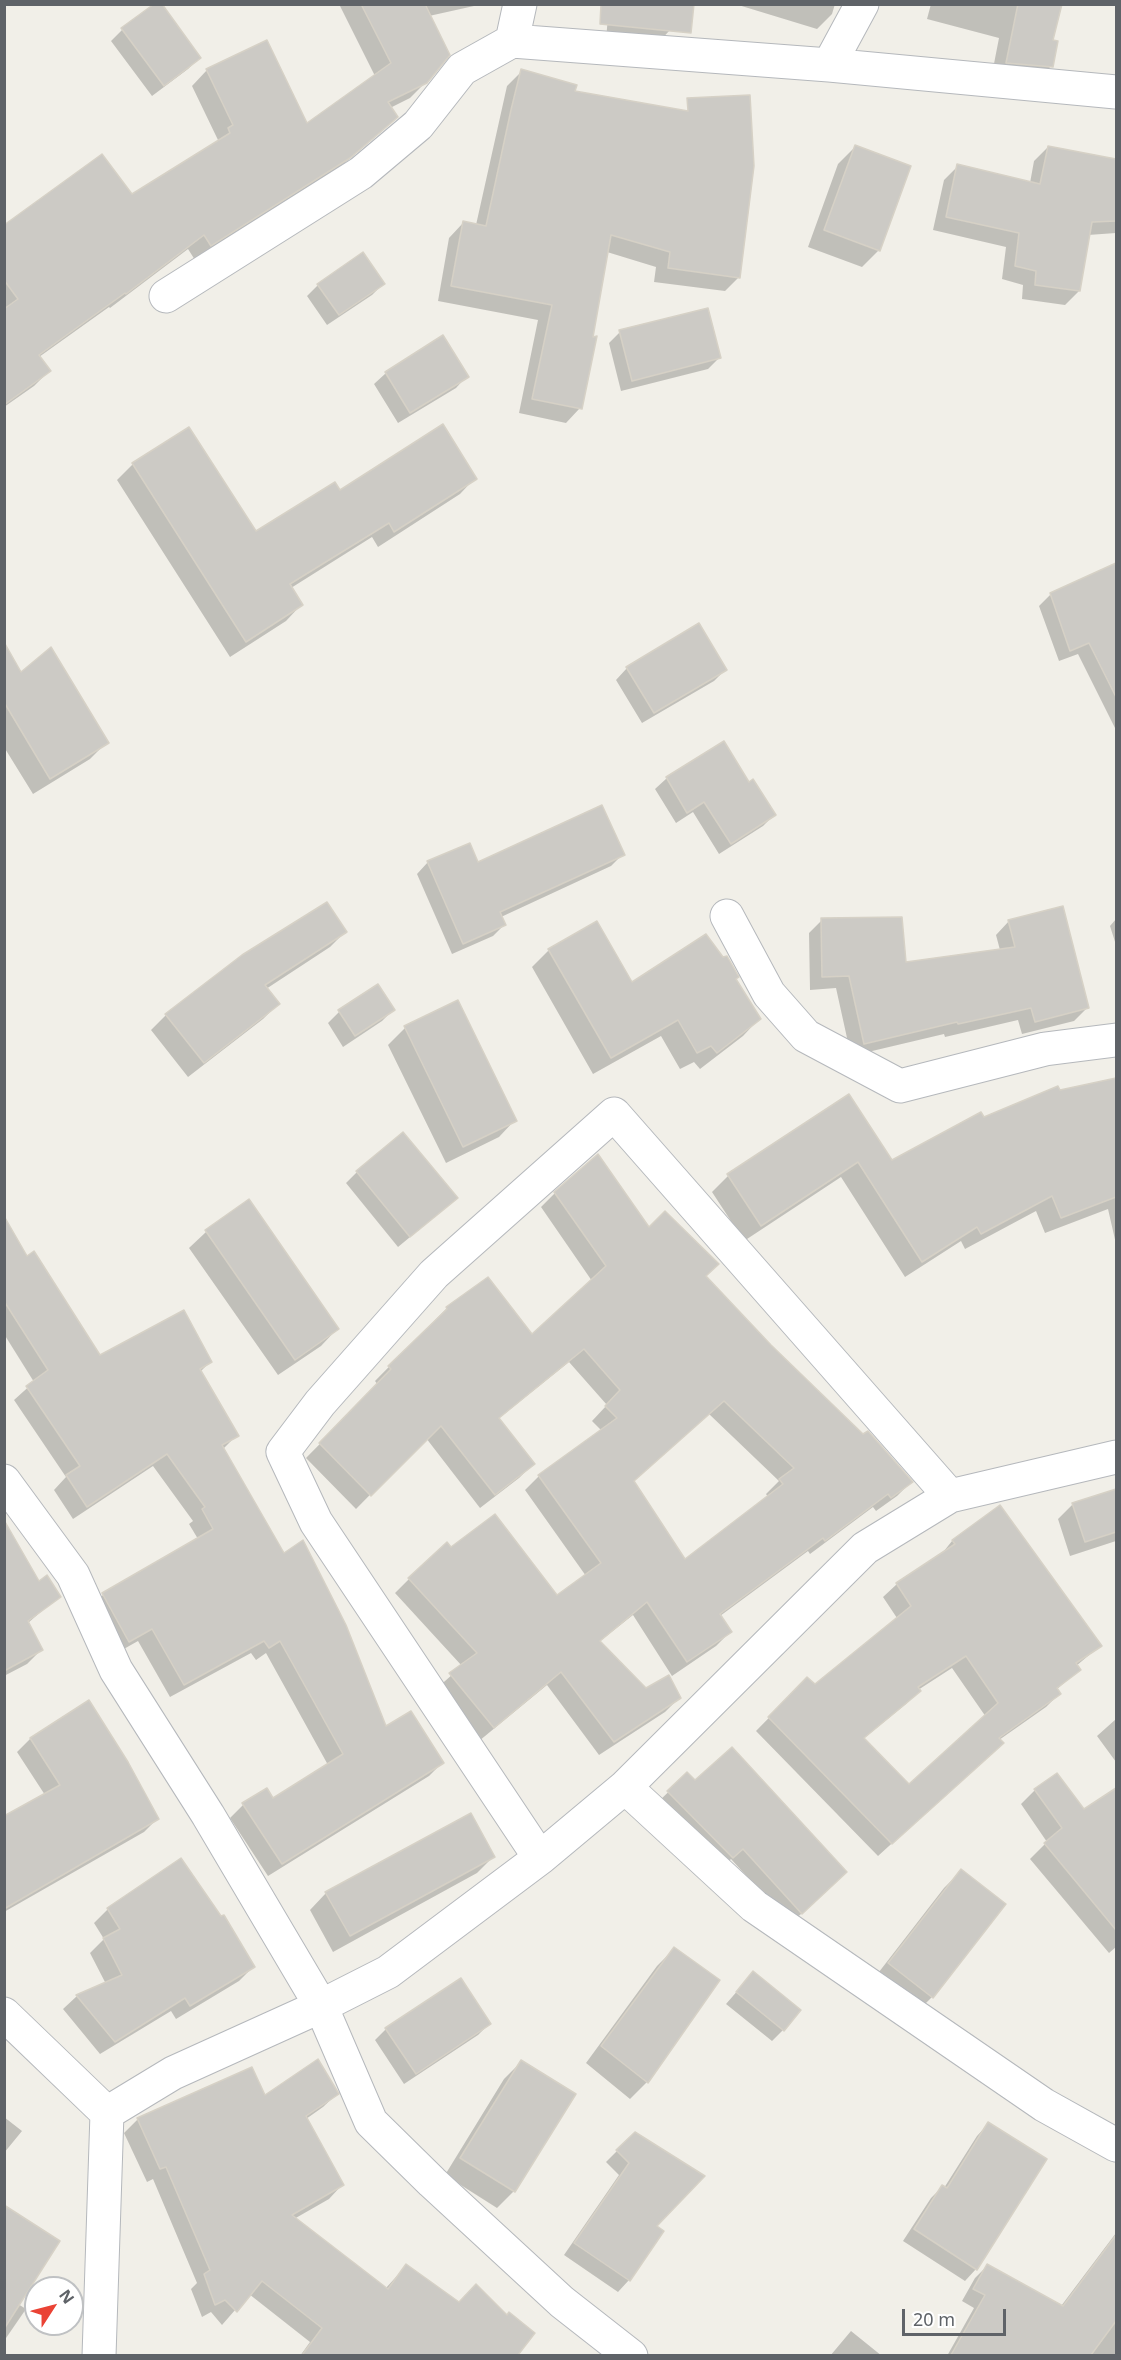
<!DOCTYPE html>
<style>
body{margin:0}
#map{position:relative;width:1121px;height:2360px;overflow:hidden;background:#f1efe8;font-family:"Noto Sans",sans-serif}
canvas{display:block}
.frame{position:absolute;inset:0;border:6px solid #5f6368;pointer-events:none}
.north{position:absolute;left:24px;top:2276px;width:60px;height:60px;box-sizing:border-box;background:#fff;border:2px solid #bfc1c3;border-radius:50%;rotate:54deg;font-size:16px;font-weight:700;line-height:24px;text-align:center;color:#5f6368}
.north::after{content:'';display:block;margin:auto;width:21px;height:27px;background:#ea4335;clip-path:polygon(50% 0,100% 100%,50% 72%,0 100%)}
.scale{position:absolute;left:902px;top:2309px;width:104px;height:27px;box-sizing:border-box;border:3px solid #5f6368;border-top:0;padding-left:8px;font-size:18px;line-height:21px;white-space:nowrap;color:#5f6368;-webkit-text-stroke:4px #fff;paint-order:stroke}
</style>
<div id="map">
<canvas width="1121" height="2360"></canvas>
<div class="frame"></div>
<div class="north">N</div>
<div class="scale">20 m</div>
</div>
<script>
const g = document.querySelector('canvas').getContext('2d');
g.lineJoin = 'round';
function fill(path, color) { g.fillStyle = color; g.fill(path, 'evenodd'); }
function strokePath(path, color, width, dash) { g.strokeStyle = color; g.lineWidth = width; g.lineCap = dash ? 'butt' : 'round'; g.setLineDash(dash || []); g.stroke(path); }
const shadow = new Path2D(`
 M157,4L199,58L188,69L152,96L111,41L122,30Z
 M339,4H483L429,16L426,82L410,98L390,108L396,117L381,132L333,173L195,260L188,249L110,308L109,307L39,357L49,371L34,386L4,407V227L132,196L212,146L218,140L192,86L207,70L306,125L375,76Z
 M609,4L670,30L656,45L606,40Z
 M735,4H835L832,14L817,29Z
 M931,4H1060L1051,41V66L1035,83L991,79L999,38L927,19Z
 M522,71L574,92L684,114L699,99L739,277L725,291L654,282L656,267L607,252L580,408L566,423L519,413L538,320L438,301L449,238L463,223L476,225L507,86Z
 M855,147L879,250L862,267L808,247L838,164Z
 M1048,147L1116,161V233L1088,235L1079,291L1065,305L1022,299L1023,285L1002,279L1006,247L933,230L944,180L958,166L1030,183L1034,161Z
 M383,284L372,295L327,325L307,296L318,285Z
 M620,332L719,358L708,369L621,391L609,343Z
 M386,373L467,376L456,388L398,423L374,384Z
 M133,464L256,533L339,492L475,478L460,494L378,547L372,537L291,588L301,605L286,621L230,657L117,480Z
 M1116,565V730L1078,654L1059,661L1039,606L1051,594Z
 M4,645L21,674L107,742L90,759L33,794L4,747Z
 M627,668L725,670L714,681L642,723L616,680Z
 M724,744L748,784L774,815L763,826L719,854L693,812L676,823L655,789L667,778Z
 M623,854L611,866L501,917L504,925L493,936L452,954L417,874L428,862L477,864Z
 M1116,919V945L1110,926Z
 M822,920L904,963L1000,950L996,935L1009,921L1088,1007L1074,1021L1022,1034L1018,1020L945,1037L944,1034L851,1056L836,988L810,990L809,933Z
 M345,932L330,947L266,989L278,1004L263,1019L188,1077L151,1030L166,1015Z
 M549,950L631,984L735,979L759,1019L743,1036L700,1069L694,1062L680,1069L661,1036L593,1074L532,967Z
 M457,1002L515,1120L499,1137L446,1163L388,1045L405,1028Z
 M393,1010L382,1021L343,1047L328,1023L339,1012Z
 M1116,1079V1244L1108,1209L1045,1233L1036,1211L965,1249L961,1241L905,1277L841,1177L744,1241L712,1192L728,1176L848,1096L892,1162L983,1119L1059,1092Z
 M357,1172L444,1209L398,1247L346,1183Z
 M555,1193L649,1229L704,1276L770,1346L911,1482L897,1496L876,1511L873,1507L810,1554L808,1551L720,1616L730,1632L716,1646L672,1676L633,1615L599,1642L646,1690L679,1698L665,1712L599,1755L547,1685L479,1741L436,1689L462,1666L395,1593L409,1579L451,1549L556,1598L586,1576L525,1490L539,1476L602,1431L592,1421L607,1405L569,1362L498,1419L533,1464L519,1478L480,1508L426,1438L356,1509L306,1458L378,1385L375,1381L447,1308L531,1336L592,1281L541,1207ZM709,1414L779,1481L766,1494L768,1497L684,1561L632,1482Z
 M248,1201L337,1329L321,1346L278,1375L189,1248L206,1232Z
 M4,1220L26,1258L100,1357L210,1362L200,1372L237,1435L223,1449L386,1728L442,1763L429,1776L268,1876L230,1818L243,1805L266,1790L273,1800L328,1765L266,1653L256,1660L251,1653L170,1697L138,1641L115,1654L90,1608L103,1595L198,1539L189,1524L193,1521L153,1466L73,1519L54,1490L66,1477L14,1400L34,1382L4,1334Z
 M1116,1490V1541L1070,1556L1058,1519L1073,1504Z
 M1000,1507L1100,1646L1076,1666L1079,1670L1056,1690L1059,1694L1046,1707L999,1740L988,1756L878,1856L756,1731L807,1679L815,1686L897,1618L883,1597L897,1584L940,1556L952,1541ZM952,1668L986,1717L909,1786L863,1739L906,1704L918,1690Z
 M4,1523L38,1583L59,1596L28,1623L41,1650L27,1664L4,1676Z
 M88,1702L157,1819L144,1832L4,1912V1818L45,1795L17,1752L30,1739Z
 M1116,1719V1762L1097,1736Z
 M687,1774L695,1782L834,1884L790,1924L731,1859L721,1869L657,1803Z
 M1116,1789V1947L1109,1953L1030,1859L1047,1842L1021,1804L1035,1790L1084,1811Z
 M493,1857L477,1873L333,1952L310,1910L326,1893Z
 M181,1861L253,1967L239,1981L176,2019L171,2011L100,2054L63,2009L77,1996L106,1984L90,1953L104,1939L94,1923L108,1909Z
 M961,1871L1004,1904L932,1997L915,2014L872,1981L944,1888Z
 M674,1949L647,2082L630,2099L586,2063L657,1966Z
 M753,1973L783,2030L772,2041L726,2004Z
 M489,2024L478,2035L404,2084L375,2040L386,2029Z
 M521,2062L514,2191L497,2208L445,2175L504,2079Z
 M337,2094L323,2107L306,2119L342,2185L329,2199L294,2219L385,2289L406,2266L459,2304L506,2317L533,2334L516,2356H300L310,2342L249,2294L222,2325L211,2312L202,2317L191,2289L197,2283L153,2179L147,2182L124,2133L138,2119L264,2097Z
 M4,2117L22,2131L4,2153Z
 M988,2124L976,2269L965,2281L903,2241L931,2198L942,2187L944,2188L977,2136Z
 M635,2133L654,2226L629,2280L618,2292L564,2255L619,2175L606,2162Z
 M4,2207L18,2304L26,2309L4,2341Z
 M1116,2233V2319L1115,2321L1116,2322V2356H1070L1037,2338Z
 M987,2266L1021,2330L1053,2356H947L974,2308L962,2301L975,2278Z
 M851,2331L882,2356H830Z`);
const building = new Path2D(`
 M154,4H162L201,58L164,86L121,28Z
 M361,4H425L450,55L427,83L388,102L398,117L350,158L211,246L204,235L126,294L125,293L39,355L51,371L4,405V309L18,299L4,280V225L102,154L132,194L230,133L228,128L233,125L206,69L267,40L307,123L391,63Z
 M601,4H694L691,33L600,24Z
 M1018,4H1062L1053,40L1058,41L1053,67L1006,63Z
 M521,69L577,85L575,91L688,111L687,98L750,95L754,166L740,278L668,268L670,252L611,235L593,337L597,336L582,409L532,399L552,305L451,286L463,221L486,226L511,110Z
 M855,145L911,166L880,251L824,230Z
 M1048,146L1116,159V221L1092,222L1080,291L1035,285L1036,271L1015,266L1019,233L946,217L957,164L1040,184Z
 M363,252L385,284L339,315L317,284Z
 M708,308L721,358L632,381L619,330Z
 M443,335L469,377L410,413L385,372Z
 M443,424L477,479L394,532L389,523L290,584L303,605L246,642L132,463L189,427L256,531L335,482L340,490Z
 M1116,563V697L1089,643L1070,651L1050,593Z
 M699,623L727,670L654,713L626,667Z
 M4,642L21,672L51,647L109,743L50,779L4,702Z
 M724,741L749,782L753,779L776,815L731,844L704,802L687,813L666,777Z
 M602,805L625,855L500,912L506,925L463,944L427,861L470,843L478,862Z
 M327,902L347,932L265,985L280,1004L204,1063L165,1014L242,955Z
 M1063,906L1089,1008L1035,1022L1031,1008L958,1024L957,1022L864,1044L849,976L822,977L821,918L902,917L906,962L1015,947L1008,920Z
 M597,921L632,982L706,934L723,957L727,956L739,977L736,979L761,1019L717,1053L711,1046L697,1053L678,1020L611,1058L548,949Z
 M378,984L395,1010L355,1036L338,1010Z
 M458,1000L517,1121L463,1147L404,1026Z
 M1116,1078V1197L1061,1218L1052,1196L981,1234L977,1227L922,1262L858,1162L761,1226L727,1174L849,1094L892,1160L981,1112L984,1117L1058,1086L1060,1090Z
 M403,1132L458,1198L410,1237L356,1171Z
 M598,1154L649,1227L665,1211L719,1264L706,1276L771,1345L863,1434L868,1431L913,1482L891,1498L888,1494L825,1541L823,1538L720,1614L732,1632L687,1662L647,1602L600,1641L646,1688L669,1675L681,1698L614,1742L561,1672L494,1728L449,1673L477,1653L408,1578L447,1542L451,1547L495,1514L557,1595L601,1563L538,1475L617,1418L605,1406L620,1390L584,1349L499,1418L535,1464L495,1495L441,1426L371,1496L319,1443L391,1369L388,1366L447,1309L446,1307L488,1277L532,1334L606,1266L554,1192ZM724,1401L794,1468L779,1479L783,1484L685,1559L634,1481Z
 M249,1199L339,1329L295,1360L205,1230Z
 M4,1216L27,1256L34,1251L100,1355L184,1310L212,1362L200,1369L239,1436L222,1445L284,1553L303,1540L346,1625L386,1726L411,1711L444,1763L282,1864L242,1803L267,1788L273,1798L343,1754L280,1641L269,1648L264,1641L184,1685L152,1629L129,1642L102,1593L213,1529L202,1509L205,1507L167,1454L87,1507L66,1475L80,1466L26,1386L48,1370L4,1301Z
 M1116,1489V1532L1085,1542L1072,1503Z
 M1000,1505L1102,1646L1076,1663L1081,1670L1057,1688L1061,1694L999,1738L1004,1743L892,1844L768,1717L807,1677L815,1684L911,1606L896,1583L955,1544L952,1540ZM966,1656L998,1703L909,1784L864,1738L921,1691L918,1687Z
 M4,1520L39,1581L47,1575L61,1597L28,1621L43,1650L4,1671Z
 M89,1700L128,1762L159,1819L4,1909V1816L60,1785L30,1738Z
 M732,1747L847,1872L802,1914L743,1849L733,1858L667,1791L687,1772L695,1780Z
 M1057,1773L1084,1809L1116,1788V1930L1044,1843L1062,1828L1034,1789Z
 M471,1813L495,1857L350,1936L325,1892Z
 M181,1858L221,1916L224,1915L255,1967L190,2006L185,1998L115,2042L76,1995L122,1975L103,1938L120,1929L107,1908Z
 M961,1869L1006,1904L933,1998L888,1963Z
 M674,1947L720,1980L648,2083L601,2046Z
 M753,1971L801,2010L784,2031L736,1992Z
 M461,1978L491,2024L416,2074L385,2028Z
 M318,2059L339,2094L306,2116L344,2185L292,2215L388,2289L406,2264L459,2302L476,2284L507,2315L509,2312L535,2333L518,2355H302L322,2328L262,2281L237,2312L225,2300L215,2305L204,2274L210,2270L166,2167L160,2169L137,2118L252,2067L265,2095Z
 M521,2060L576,2094L515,2192L460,2158Z
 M988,2122L1047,2159L977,2270L914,2229L942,2185L947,2188Z
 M635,2132L705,2176L657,2226L664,2231L630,2281L574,2243L629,2163L616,2150Z
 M4,2205L60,2241L4,2329Z
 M1116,2235V2321L1091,2355H951L985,2295L973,2289L987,2264L1063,2306Z`);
const minor = new Path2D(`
 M512,41L829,65L1116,92
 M829,65L862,4
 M166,296L361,173L418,125L462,69L512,41L520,4
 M727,916L769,994L806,1036L900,1086L1045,1049L1116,1040
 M4,1481L73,1575L116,1670L208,1815L321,2006L371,2122L432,2182L562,2302L631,2356
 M625,1787L754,1906L1044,2105L1116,2145
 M540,1858L316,1522L283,1452L320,1403L434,1274L614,1114L950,1496
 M4,2014L107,2113L173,2073L321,2006L388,1972L540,1858L625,1787L865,1548L950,1496L1116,1457
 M99,2356L107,2113`);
fill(shadow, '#0003');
fill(building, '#cccac5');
strokePath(building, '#d6d1c6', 1.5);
strokePath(minor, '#b5b8bc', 35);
strokePath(minor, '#fff', 33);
</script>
